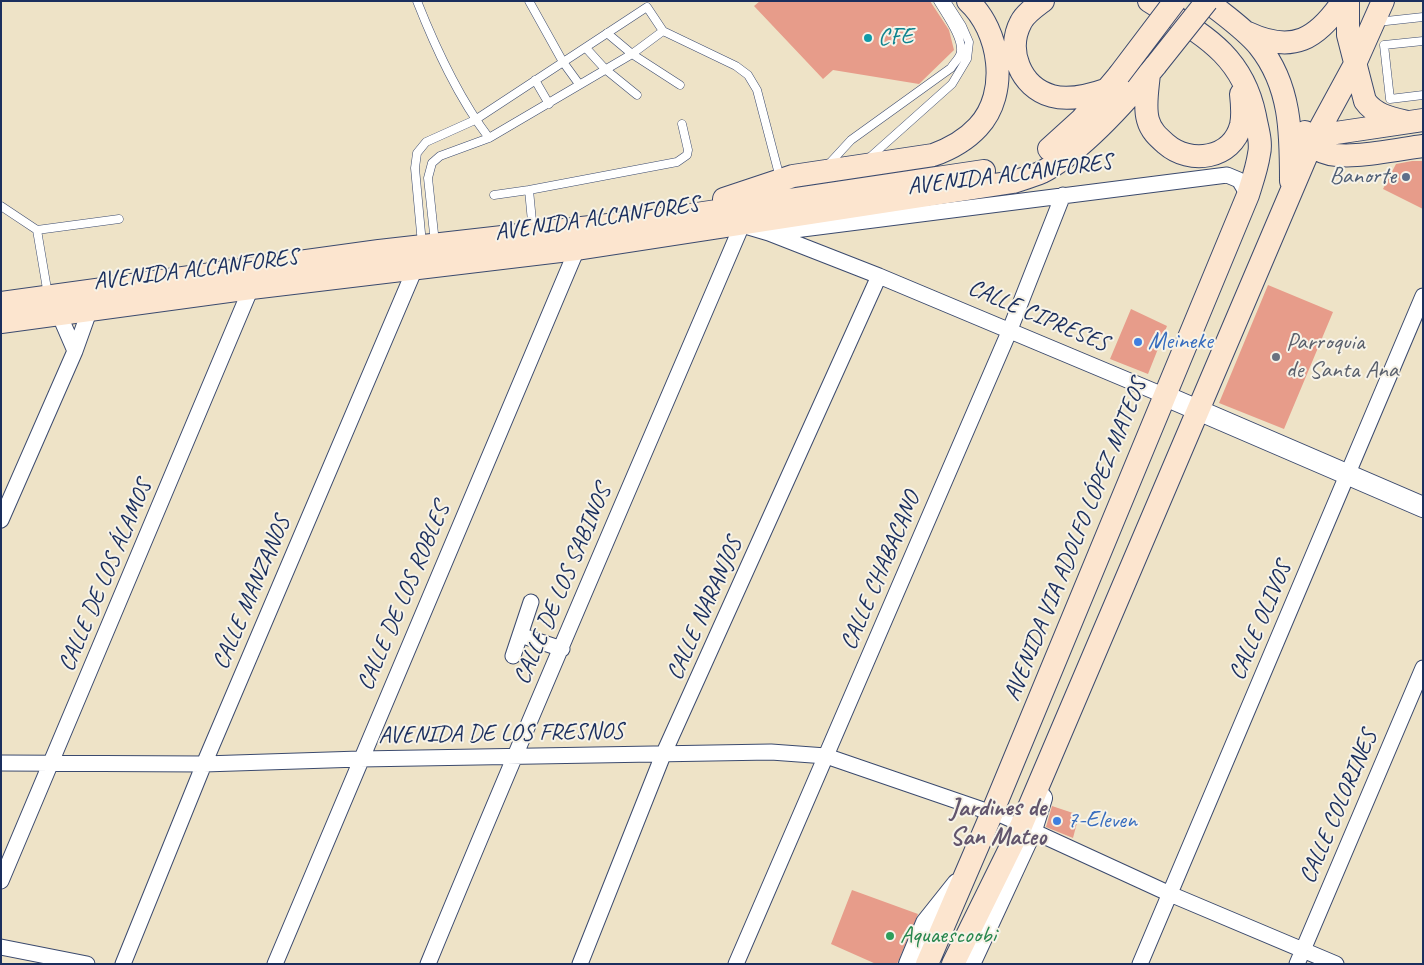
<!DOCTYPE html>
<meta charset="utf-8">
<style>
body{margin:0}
#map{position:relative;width:1424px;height:965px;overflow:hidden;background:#eee3c7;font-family:Caveat,sans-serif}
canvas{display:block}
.frame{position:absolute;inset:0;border:2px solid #1b2f5e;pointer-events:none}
</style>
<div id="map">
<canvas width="1424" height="965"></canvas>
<div class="frame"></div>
</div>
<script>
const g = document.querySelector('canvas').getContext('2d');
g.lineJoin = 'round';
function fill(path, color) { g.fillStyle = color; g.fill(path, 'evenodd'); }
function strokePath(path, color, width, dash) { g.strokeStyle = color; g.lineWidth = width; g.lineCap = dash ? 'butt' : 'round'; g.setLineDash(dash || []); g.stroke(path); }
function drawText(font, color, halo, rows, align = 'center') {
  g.font = font + ' Caveat,sans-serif'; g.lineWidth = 4; g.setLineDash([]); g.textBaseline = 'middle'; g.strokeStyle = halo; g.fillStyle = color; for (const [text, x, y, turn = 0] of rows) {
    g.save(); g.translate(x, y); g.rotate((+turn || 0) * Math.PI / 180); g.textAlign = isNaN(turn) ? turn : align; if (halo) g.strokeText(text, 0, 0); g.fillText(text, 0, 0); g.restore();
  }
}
const building = new Path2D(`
 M760,1H930L949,30L954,50L919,84L833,70L823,79L754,6Z
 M1412,161H1423V209L1383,189L1396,164Z
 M1268,285L1333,312L1284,429L1219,403Z
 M1131,309L1167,326L1148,374L1110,359Z
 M1052,806L1079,815L1073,838L1046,827Z
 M852,890L918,914L897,964H876L831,944Z`);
const service = new Path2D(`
 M417,1C436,49 458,97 489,138
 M529,1L563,62L579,84
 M1377,22L1423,17
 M607,33L632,54L680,85
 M1423,41L1384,45L1390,99L1423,95
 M586,48L605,69L637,95
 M535,80L549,104
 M868,159L952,84L967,59L969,42L962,26L946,1
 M828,165L851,140L951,68C953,64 958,60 960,55C966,41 945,13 938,1
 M494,195L529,190
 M1,206L37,230L119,219
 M37,230L48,295
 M533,232L529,190L677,162L687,155L688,150L682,124
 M435,243L428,178L432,163L440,156L489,138L632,54L663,31
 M422,244L415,168L417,153L426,142L475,120L647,7L663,31L736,66L748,75L757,90L780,178`);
const pedestrian = new Path2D(`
 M992,813L1021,826`);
const minor = new Path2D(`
 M771,233L1227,175L1239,180L1248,195
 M57,306L59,314L75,351
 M1,520L75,351L90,309
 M520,635L562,649
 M513,656L531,602
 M1,763L204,764L360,759L771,752L826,756L992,813
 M1024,827L1170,894L1336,964
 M1,881L251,288
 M1,947L87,964
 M123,964L204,764L414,271L420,264
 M275,964L577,249
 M428,964C530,716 637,471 742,225L769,233L879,276L1163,395
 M580,964L663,755L879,276
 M736,964L1009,332L1063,195
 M1140,964L1423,296
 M1297,964L1423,668`);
const tertiary = new Path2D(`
 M1163,395L1423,507
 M909,964L926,923L957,884
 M970,964L1032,830L1042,798`);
const secondary = new Path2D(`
 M1043,1C1035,7 1025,14 1021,22C1006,50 1020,87 1052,96C1070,101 1091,95 1108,89
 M1207,1C1224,15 1245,29 1259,46C1291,86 1291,133 1291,181
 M1348,1V35L1365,101C1375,115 1390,118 1407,122
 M1248,33C1293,54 1317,39 1343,1
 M1149,73C1148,87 1144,106 1148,120C1151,131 1158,137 1166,144C1190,165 1232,159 1241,125C1243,116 1242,103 1241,94
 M1305,132C1309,139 1311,145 1319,150C1339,163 1398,149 1423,146
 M1311,145L1329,134L1423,120
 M1049,149L1081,120L1119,75
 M724,199L793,176L933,155C950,149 966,140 978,127C1010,93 1000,30 968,1
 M1,303L379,251L670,218L984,171
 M1,322L251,288L577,249L1013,182C1022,179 1033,176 1042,172C1081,152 1128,99 1156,65
 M927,964L992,813L1248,195C1252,182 1257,168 1259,154C1262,142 1257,128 1255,116C1242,52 1199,33 1149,1
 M953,964L1021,826L1311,145L1355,64L1383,1`);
const secondaryBridge = new Path2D(`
 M1156,65L1207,1
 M1119,75L1175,1`);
const markers = [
 [868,38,5,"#0f9aa8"],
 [1406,177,5,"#5c6f8a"],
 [1138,342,5,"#3f7fe0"],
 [1276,357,5,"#6b7280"],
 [1057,821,5,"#3f7fe0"],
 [890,936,5,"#2e9e5b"]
];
const cultureNames = [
 ["CFE",878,38]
];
const streetNames = [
 ["AVENIDA ALCANFORES",1010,175,-7],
 ["AVENIDA ALCANFORES",597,219,-8],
 ["AVENIDA ALCANFORES",196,270,-7],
 ["CALLE CIPRESES",1038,316,23],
 ["AVENIDA VIA ADOLFO LÓPEZ MATEOS",1076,540,-68],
 ["CALLE CHABACANO",881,571,-67],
 ["CALLE DE LOS ÁLAMOS",106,576,-67],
 ["CALLE DE LOS SABINOS",563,585,-67],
 ["CALLE MANZANOS",252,593,-67],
 ["CALLE DE LOS ROBLES",404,597,-67],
 ["CALLE NARANJOS",705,609,-66],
 ["CALLE OLIVOS",1261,621,-67],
 ["AVENIDA DE LOS FRESNOS",501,734,-1],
 ["CALLE COLORINES",1339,807,-67]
];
const serviceNames = [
 ["Banorte",1396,177]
];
const shopNames = [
 ["Meineke",1148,342],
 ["7-Eleven",1067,821]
];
const worshipNames = [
 ["Parroquia",1286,343],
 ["de Santa Ana",1286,371]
];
const leisureNames = [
 ["Aquaescoobi",900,936]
];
const neighbourhoodNames = [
 ["Jardines de",998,808],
 ["San Mateo",998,837]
];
fill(building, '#e79c8a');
strokePath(service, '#3b4a6e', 9);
strokePath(pedestrian, '#3b4a6e', 13);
strokePath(minor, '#3b4a6e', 17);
strokePath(tertiary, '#3b4a6e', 22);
strokePath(secondary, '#3b4a6e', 24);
strokePath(service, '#fff', 8);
strokePath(pedestrian, '#fff', 11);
strokePath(minor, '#fff', 15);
strokePath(tertiary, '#fff', 20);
strokePath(secondary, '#fce5cf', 22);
strokePath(secondaryBridge, '#3b4a6e', 24, []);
strokePath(secondaryBridge, '#fce5cf', 22);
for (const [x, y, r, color] of markers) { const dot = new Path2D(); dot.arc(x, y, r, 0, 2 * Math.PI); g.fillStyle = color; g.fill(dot); strokePath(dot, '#f7f3e8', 2); }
drawText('24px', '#0d838f', '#f7f3e8', cultureNames, 'left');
drawText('24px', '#1b2f5e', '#f7f3e8', streetNames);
drawText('24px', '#4e5e75', '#f7f3e8', serviceNames, 'right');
drawText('24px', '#366cbe', '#f7f3e8', shopNames, 'left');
drawText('24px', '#5b616d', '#f7f3e8', worshipNames, 'left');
drawText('24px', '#27864d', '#f7f3e8', leisureNames, 'left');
drawText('bold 25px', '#62556d', '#f7f3e8', neighbourhoodNames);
</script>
